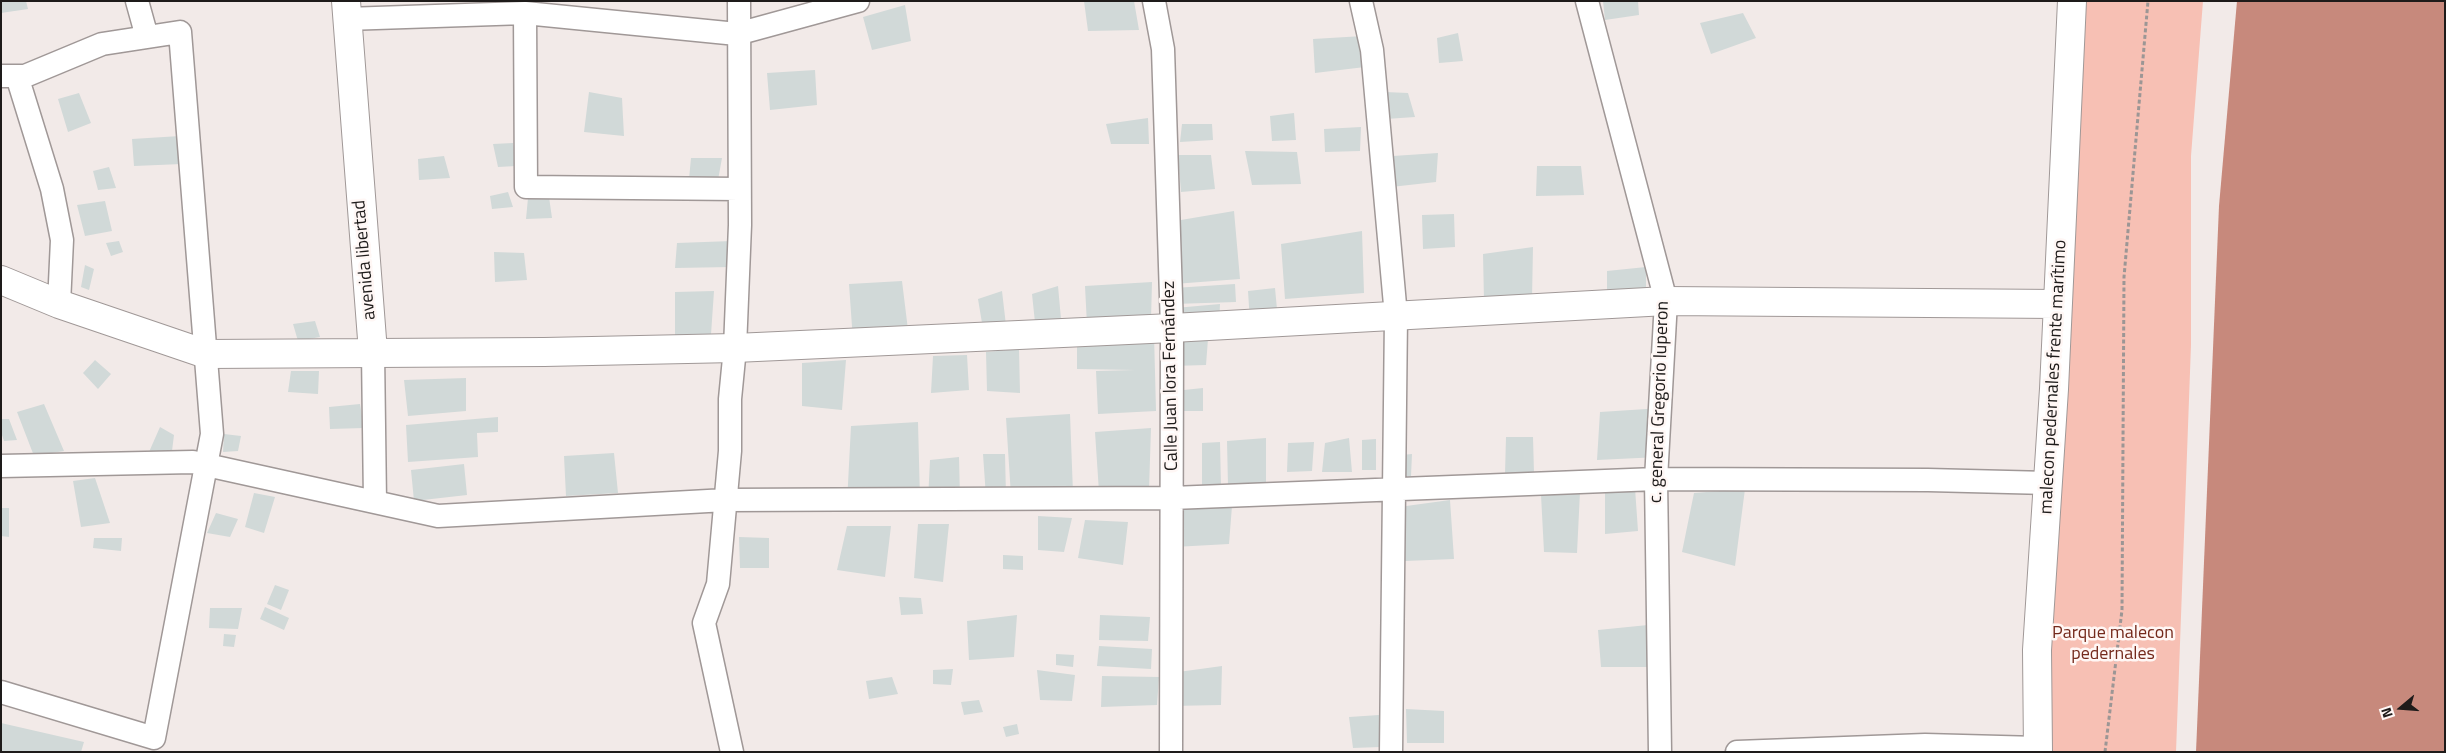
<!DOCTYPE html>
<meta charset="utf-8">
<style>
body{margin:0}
#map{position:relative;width:2446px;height:753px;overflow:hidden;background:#f2eae8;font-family:"Titillium Web",sans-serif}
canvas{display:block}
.frame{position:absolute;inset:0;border:2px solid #1e1b1a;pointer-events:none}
.north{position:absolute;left:2376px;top:683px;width:50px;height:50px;-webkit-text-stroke:4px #fff7f5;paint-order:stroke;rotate:252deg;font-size:14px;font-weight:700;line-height:20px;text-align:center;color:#1e1b1a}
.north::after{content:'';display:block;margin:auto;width:18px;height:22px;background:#1e1b1a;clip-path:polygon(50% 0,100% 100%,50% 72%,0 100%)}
</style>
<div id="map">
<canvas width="2446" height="753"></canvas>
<div class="frame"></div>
<div class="north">N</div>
</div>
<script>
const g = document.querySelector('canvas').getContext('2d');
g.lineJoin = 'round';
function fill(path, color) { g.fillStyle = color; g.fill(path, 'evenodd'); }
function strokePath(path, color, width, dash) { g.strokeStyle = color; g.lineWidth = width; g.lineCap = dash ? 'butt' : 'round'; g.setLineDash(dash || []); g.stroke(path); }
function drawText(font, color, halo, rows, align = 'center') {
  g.font = font + ' "Titillium Web",sans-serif'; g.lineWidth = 5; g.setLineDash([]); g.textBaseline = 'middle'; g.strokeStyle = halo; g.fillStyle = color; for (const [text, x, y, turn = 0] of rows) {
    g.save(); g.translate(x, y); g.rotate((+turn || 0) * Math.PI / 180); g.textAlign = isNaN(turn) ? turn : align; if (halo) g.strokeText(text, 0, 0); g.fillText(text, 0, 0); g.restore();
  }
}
const green = new Path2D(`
 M2072,1H2203L2191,156V345L2176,752H2045Z`);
const water = new Path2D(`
 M2237,1H2445V752H2196L2219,206Z`);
const building = new Path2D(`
 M1,1H26L28,9L1,13Z
 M1084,1H1134L1139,30L1088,31Z
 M1603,1H1638L1639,15L1605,20Z
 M905,5L911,41L872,50L863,17Z
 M1743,13L1756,38L1711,54L1700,23Z
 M1458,33L1463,61L1439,63L1437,38Z
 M1363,36L1365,67L1315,73L1313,39Z
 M815,70L817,105L770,110L767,73Z
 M589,92L622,98L624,136L584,132Z
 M1385,92L1408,93L1415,117L1386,119Z
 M79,93L91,123L68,132L58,99Z
 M1294,113L1296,140L1272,141L1270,116Z
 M1148,118L1149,144H1111L1106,124Z
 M1182,124H1212L1213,140L1180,142Z
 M1361,127L1360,151L1325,152L1324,129Z
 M180,136L182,164L134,166L132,139Z
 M513,143L516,166L498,167L493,144Z
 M1245,151L1297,152L1301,184L1252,185Z
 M1438,153L1436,182L1391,187L1393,156Z
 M1178,155H1211L1215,189L1181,192Z
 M444,156L450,178L419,180L418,159Z
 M691,158H722L718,180L689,179Z
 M1537,166H1581L1584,195L1536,196Z
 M109,167L116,188L98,190L93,171Z
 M508,192L513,207L492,209L490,196Z
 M549,197L552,218L526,219L528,198Z
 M105,201L112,231L85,236L77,205Z
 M1234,211L1240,279L1174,284L1175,221Z
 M1454,214L1455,247L1423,249L1422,215Z
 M1362,231L1364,293L1285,299L1281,244Z
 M119,241L123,252L111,256L106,243Z
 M732,241L731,267L675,268L677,243Z
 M1533,247L1532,299L1484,301L1483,254Z
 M494,252L524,253L527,280L495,282Z
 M85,265L94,269L89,290L81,287Z
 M1646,267V295L1607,298V271Z
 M902,281L909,338L853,341L849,284Z
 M1152,282L1151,320L1087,325L1085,286Z
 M1235,284L1236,302L1174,304V288Z
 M1058,286L1062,330L1036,332L1032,294Z
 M1275,288L1278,320L1250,322L1248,291Z
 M714,291L710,349L675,347V292Z
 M1002,291L1007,334L984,335L978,299Z
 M1220,304L1219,324L1175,325V308Z
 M315,321L320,337L298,341L293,324Z
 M1154,334L1156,411L1098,414L1096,371L1135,370L1077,369V338Z
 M1208,339L1206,365L1172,366L1171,340Z
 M1019,349L1020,393L987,391L986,352Z
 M967,355L969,390L931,393L933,356Z
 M95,360L111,374L98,389L83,373Z
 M846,360L842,410L802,406V363Z
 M291,371H319L318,394L288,392Z
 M466,378V411L408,416L404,380Z
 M1203,388V411H1174V391Z
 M44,404L64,451L34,456L17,412Z
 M360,404L364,428L330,429L329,407Z
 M1662,408L1659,457L1597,460L1600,412Z
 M1070,414L1073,493L1011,496L1006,418Z
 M498,417V432L477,433L478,457L408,462L406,425Z
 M1,419H9L17,440L4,441L1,432Z
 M918,422L920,500L847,503L851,426Z
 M160,427L174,435L172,451L149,452Z
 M1151,428L1149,490L1099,492L1095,432Z
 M224,434L241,436L238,451L223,452Z
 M1506,437H1533L1534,473L1505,474Z
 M1266,438V485L1228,486L1227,441Z
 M1349,438L1352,472H1322L1325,443Z
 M1376,439V470H1362V440Z
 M1220,442L1221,487H1202V443Z
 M1314,442L1312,471L1287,472L1288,443Z
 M614,453L618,493L566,496L564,456Z
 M983,454H1005L1006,496L986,497Z
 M1412,454L1411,476L1392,477L1391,456Z
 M959,457L960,498L928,500L930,460Z
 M464,464L467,495L414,501L411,470Z
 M95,478L110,523L81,527L73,481Z
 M1635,488L1638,531L1605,534V491Z
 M1745,489L1735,566L1682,552L1694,493Z
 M1580,492L1577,553L1544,552L1541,495Z
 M254,493L275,497L264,533L245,527Z
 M1450,500L1454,559L1405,561L1399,507Z
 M1232,506L1229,544L1174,547L1173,507Z
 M1,508H9V537L1,536Z
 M216,513L238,519L230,537L207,533Z
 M1038,516L1072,518L1064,552L1038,550Z
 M1085,520L1128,522L1123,565L1078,558Z
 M918,524H949L943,582L914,578Z
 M847,526H891L885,577L837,570Z
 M739,537L769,538V568H740Z
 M94,538H122L121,551L93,548Z
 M1003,555L1023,556V570L1003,569Z
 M275,585L289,590L281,610L267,604Z
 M899,597L921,598L923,614L901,615Z
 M265,607L289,618L284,630L260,619Z
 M210,608H242L238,629L209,628Z
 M1017,615L1014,657L969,660L967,621Z
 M1100,615L1150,617L1148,641L1099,640Z
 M1648,625L1651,667H1601L1598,630Z
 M224,634L236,635L234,647L223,646Z
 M1099,646L1152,649L1151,669L1097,666Z
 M1056,654L1074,655L1073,667L1056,665Z
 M1222,666L1221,705L1171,706V673Z
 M953,669L951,685L933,684V670Z
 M1037,670L1075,675L1072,701L1040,700Z
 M1102,676L1159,677L1157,705L1101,707Z
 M892,677L898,694L869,699L866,681Z
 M979,700L983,712L964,715L961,702Z
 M1406,709L1444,711V743H1407Z
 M1379,715L1380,747L1353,748L1349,717Z
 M1,723L84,742L81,752H1Z
 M1017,724L1019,734L1006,737L1003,727Z`);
const path = new Path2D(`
 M2105,752L2122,610L2124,277L2148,1`);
const minor = new Path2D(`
 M137,1L147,37
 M1154,1L1163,49L1172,328L1171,752
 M1361,1L1372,50L1396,316L1391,752
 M1587,1L1666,301L1656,479L1660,752
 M525,13L526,187L739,189
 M346,19L525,13L737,34L858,1
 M1,76H25L102,44L180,32L212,434L154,738L1,692
 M17,76L52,189L62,240L59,304
 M373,352L375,502
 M1,466L193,462L438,516L726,500L1172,498L1656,479L1928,480L2048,483
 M732,752L704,623L718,584L730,451V399L735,348L740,225L739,1
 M1737,752L1925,745L2038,748`);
const secondary = new Path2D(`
 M346,1L373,352
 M1,280L59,304L206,354L544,352L735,348L1172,328L1666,301L2058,304
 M2038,752L2037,650L2054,389L2072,1`);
const streetNames = [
 ["avenida libertad",365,260,-95],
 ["Calle Juan lora Fernández",1171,376,-91],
 ["malecon pedernales frente marítimo",2054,377,-87],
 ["c. general Gregorio luperon",1660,402,-88]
];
const parkNames = [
 ["Parque malecon",2113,634],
 ["pedernales",2113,655]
];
fill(green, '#f7c0b4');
fill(water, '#c7897c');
fill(building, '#d1d9d8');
strokePath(minor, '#a09897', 25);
strokePath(secondary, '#a09897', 30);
strokePath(path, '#9c9695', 3, [4, 2.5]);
strokePath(minor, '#fff', 22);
strokePath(secondary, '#fff', 28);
drawText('18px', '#1e1b1a', '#fff7f5', streetNames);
drawText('18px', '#74291b', '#fff7f5', parkNames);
</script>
